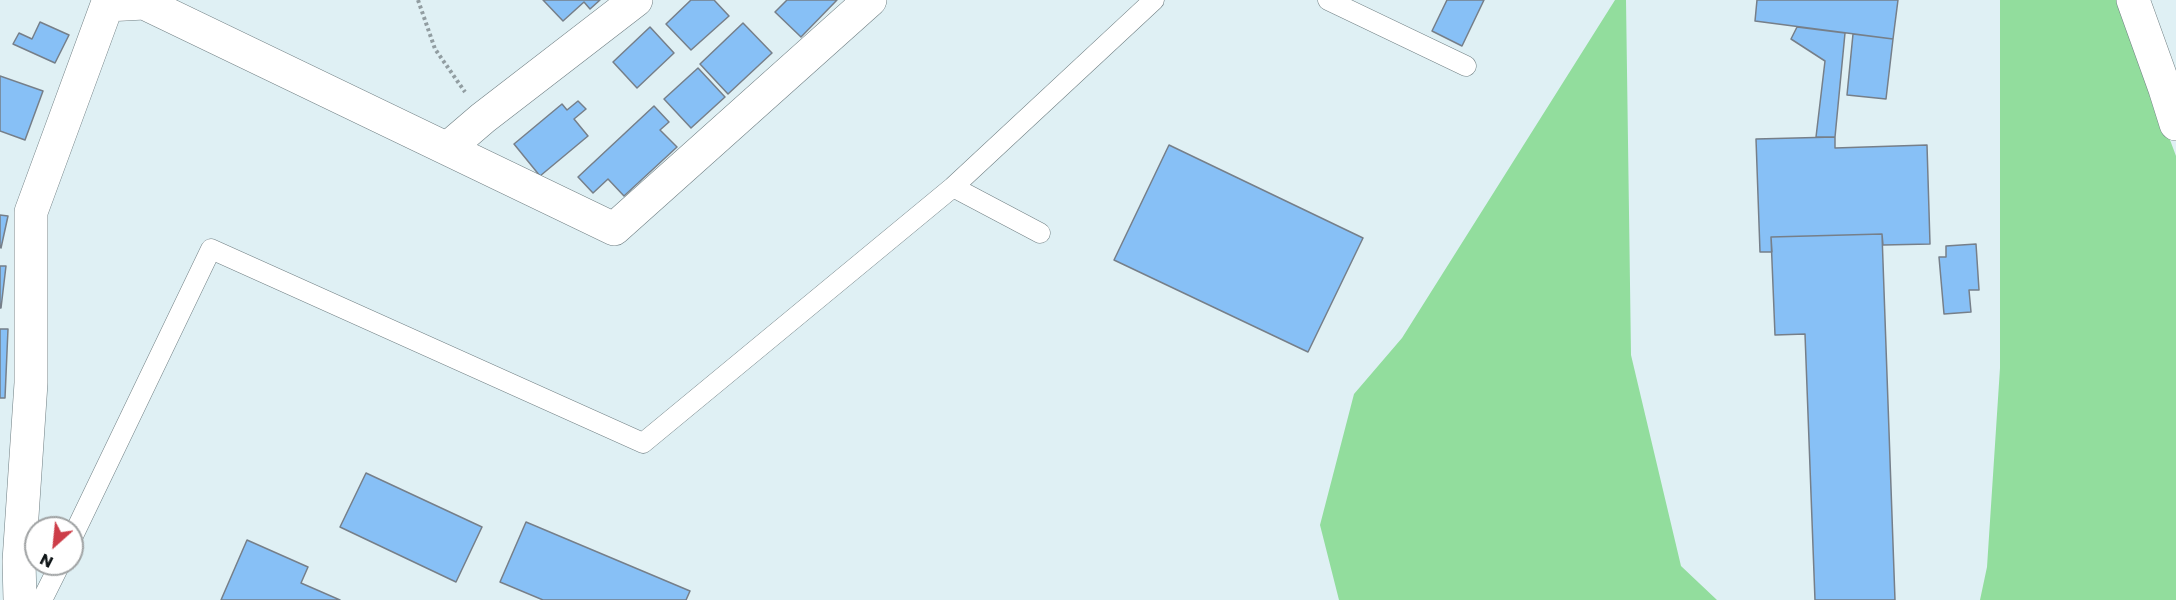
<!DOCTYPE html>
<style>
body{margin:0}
#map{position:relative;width:2176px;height:600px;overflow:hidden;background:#dff0f4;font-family:Poppins,sans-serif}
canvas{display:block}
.north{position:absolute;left:24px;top:516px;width:60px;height:60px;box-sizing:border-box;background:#fff;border:2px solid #9fa2a3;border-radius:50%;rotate:207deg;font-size:16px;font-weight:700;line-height:24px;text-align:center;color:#101618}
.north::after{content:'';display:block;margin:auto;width:21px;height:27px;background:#cd3d48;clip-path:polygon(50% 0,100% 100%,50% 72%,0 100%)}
</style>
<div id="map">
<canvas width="2176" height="600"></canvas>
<div class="north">N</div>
</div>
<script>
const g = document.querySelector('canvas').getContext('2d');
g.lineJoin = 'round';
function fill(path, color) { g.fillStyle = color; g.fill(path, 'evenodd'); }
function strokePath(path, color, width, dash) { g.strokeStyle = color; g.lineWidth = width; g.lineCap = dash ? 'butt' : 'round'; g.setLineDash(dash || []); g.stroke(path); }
const green = new Path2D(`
 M1615,0H1626L1631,355L1681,566L1717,600H1339L1320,525L1354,394L1402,338Z
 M2000,0H2118L2176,156V600H1980L1987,567L2000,368Z`);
const building = new Path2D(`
 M543,0H600L590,9L584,2L563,21Z
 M691,0H714L729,16L691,50L666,24Z
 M787,0H837L801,37L775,12Z
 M1447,0H1484L1462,46L1432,31Z
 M1757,0H1898L1893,39L1755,21Z
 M40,22L69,35L55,63L13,44L19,33L32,39Z
 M743,23L772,53L728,94L700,64Z
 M650,27L674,53L637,88L613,62Z
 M1797,27L1845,33L1835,137H1816L1825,61L1791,39Z
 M1853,34L1893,39L1886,99L1847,95Z
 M698,68L725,97L691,128L664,99Z
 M0,76L43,91L25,140L0,131Z
 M578,101L586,109L574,119L588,136L540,176L514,144L562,104L567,110Z
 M654,106L669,122L660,130L677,147L624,196L608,179L593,193L578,177Z
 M1835,137V148L1927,145L1930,244L1883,245L1882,234L1771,237L1772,252H1760L1756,139Z
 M1169,145L1363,238L1308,352L1114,260Z
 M0,215L8,216L1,248L0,247Z
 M1882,234L1895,600H1815L1805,334L1775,335L1771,237Z
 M1976,244L1979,290H1969L1971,312L1944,314L1939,257H1946V246Z
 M0,266H6L1,308H0Z
 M0,329H8L5,398H0Z
 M366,473L482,527L456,582L340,527Z
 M526,522L690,591L686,600H543L500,582Z
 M247,540L308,567L301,583L340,600H221Z`);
const path = new Path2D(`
 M418,0L435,49L465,92`);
const service = new Path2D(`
 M1328,0L1466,66
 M953,187L1040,233
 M72,538L211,249L643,443L953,187L1154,0
 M42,600L60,564`);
const minor = new Path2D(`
 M2133,0L2165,89L2176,124
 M448,148L483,118L636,0
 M20,600L19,561L31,383V212L107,5L144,3L614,229L870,0`);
fill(green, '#92dd9d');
fill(building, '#87c0f6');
strokePath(building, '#767f89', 1.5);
strokePath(service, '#707f83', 21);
strokePath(minor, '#707f83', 34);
strokePath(path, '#919da1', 4, [3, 3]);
strokePath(service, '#fff', 20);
strokePath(minor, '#fff', 33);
</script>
